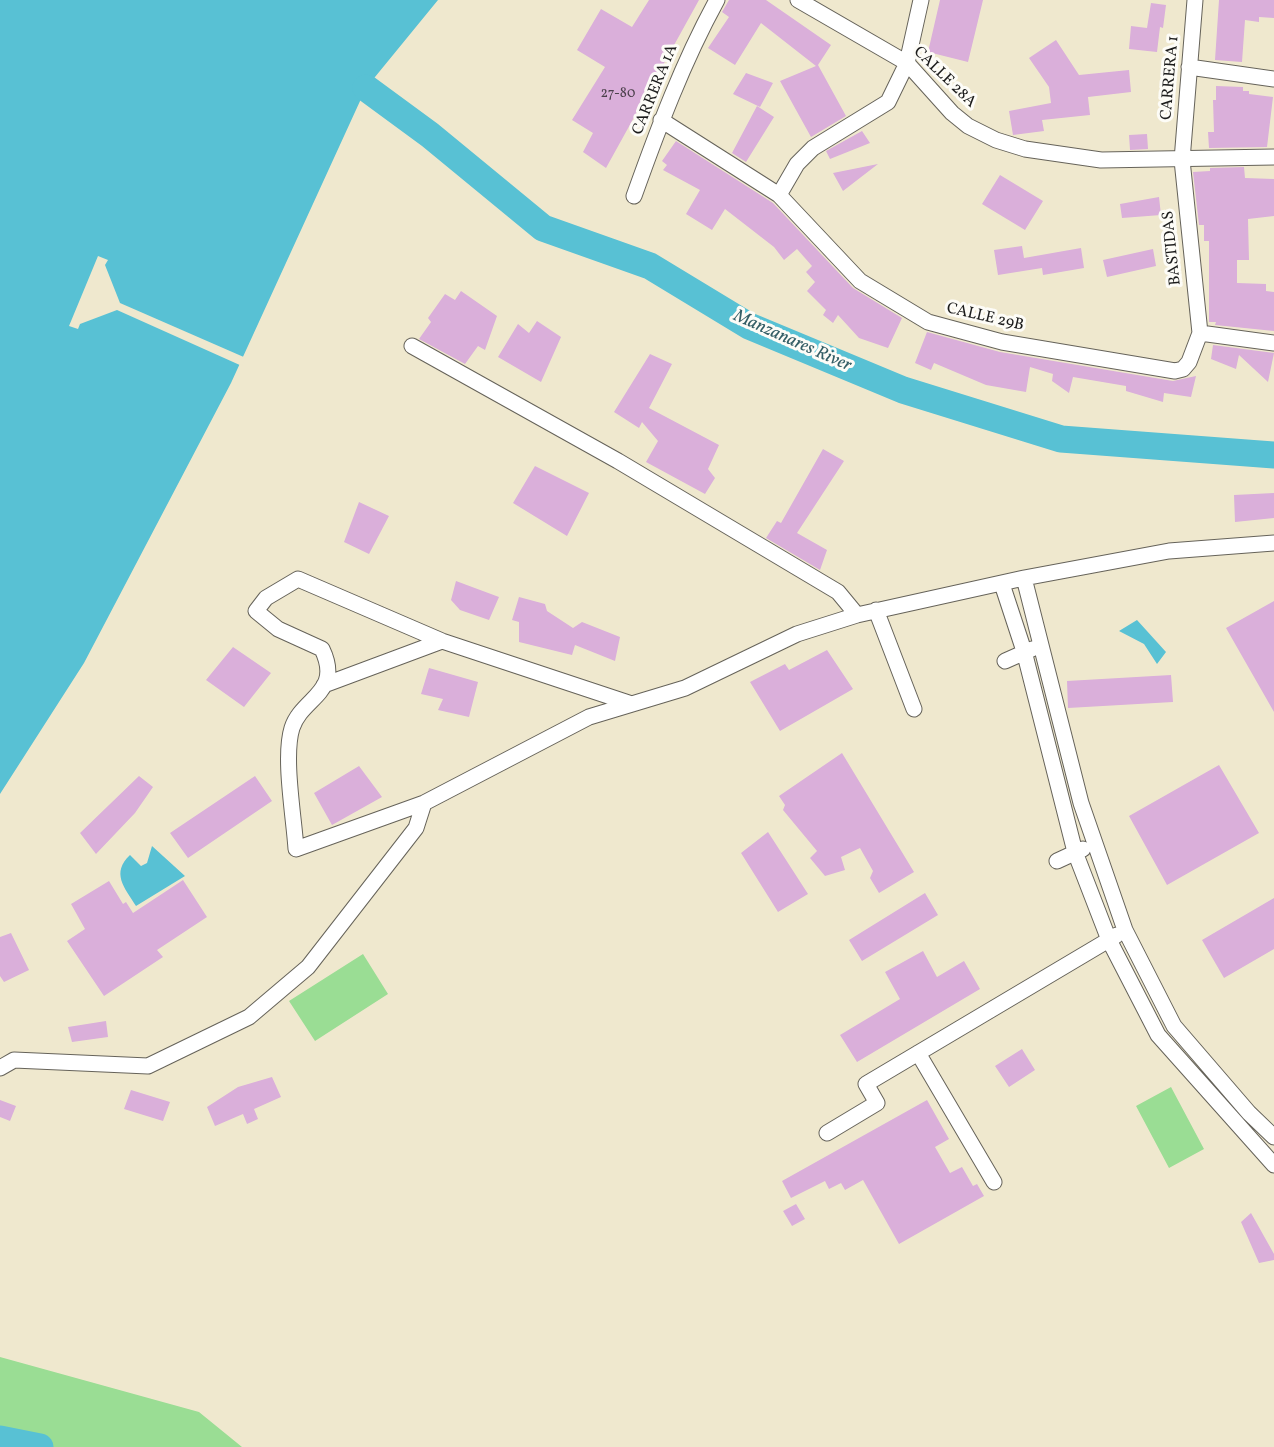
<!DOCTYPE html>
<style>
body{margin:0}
canvas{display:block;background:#efe8ce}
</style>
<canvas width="1274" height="1447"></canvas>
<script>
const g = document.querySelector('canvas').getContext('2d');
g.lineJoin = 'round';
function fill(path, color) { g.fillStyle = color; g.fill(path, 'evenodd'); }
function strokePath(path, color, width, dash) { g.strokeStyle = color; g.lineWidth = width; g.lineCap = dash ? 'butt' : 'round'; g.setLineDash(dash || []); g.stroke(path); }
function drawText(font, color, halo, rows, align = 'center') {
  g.font = font + ' Vollkorn,serif'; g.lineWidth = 6; g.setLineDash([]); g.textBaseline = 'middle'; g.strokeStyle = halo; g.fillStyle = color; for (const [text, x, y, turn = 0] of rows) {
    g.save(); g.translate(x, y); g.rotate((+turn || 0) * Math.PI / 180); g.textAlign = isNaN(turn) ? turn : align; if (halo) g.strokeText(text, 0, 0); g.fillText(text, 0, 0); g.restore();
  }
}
const green = new Path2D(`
 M363,954L388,994L315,1041L289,1001Z
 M1171,1087L1204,1149L1169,1168L1136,1106Z
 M0,1357L199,1412L242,1447H0Z`);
const water = new Path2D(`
 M0,0H438L366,88L231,383L84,663L0,794Z
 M1137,620L1166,652L1157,664L1144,644L1119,631Z
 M152,846L185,876L136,906C124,887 111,873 130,855L141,866L147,863Z`);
const pier = new Path2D(`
 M98,256L108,260L105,265L120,303L246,358L242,366L117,310L80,324L78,329L69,326Z`);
const river = new Path2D(`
 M366,88L430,135L543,228L650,266L749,326L903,390L1061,439L1274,455
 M0,1439L40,1447`);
const building = new Path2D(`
 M649,0H699L606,168L583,152L593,133L572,120L605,67L577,50L601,9L632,27Z
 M729,0H766L831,45L818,65L846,116L811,137L780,81L816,66L761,23L735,65L708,48L729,17L722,12Z
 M940,0H983L968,62L928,52Z
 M1219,0H1274V18L1259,17V22L1245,20L1242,62L1215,60Z
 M1151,3L1166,5L1163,28L1160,27L1157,52L1129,49L1131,26L1147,28Z
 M1056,40L1079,75L1129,70L1131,92L1088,97L1090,115L1042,120L1044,131L1013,135L1009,111L1051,103L1049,87L1029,58Z
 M746,73L773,83L760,107L733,94Z
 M1216,86L1243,87V91H1249V94L1273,97L1267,147L1209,148L1208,132H1214L1213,100H1216Z
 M757,106L774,117L746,162L732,153Z
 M862,131L870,143L830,159L826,151Z
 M1147,134L1148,149L1130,150L1129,135Z
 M676,141L773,203L853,288L902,318L888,348L859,338L838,315L833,323L823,315L826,310L807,291L815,282L806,272L812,266L797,249L784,260L774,247L725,209L712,230L686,214L700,190L663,170L667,165L662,161Z
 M878,164L843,191L833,173Z
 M1244,167L1245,178L1274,179V216L1248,219L1249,260H1237V283L1266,284V291L1274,292V331L1215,325L1216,322H1209V241H1204V225H1199L1193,172L1210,171V168Z
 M1000,175L1043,201L1025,230L982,204Z
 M1159,197L1161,215L1122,218L1120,204Z
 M1022,246L1024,258L1081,248L1084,268L1043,275L1042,268L998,275L994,250Z
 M1153,249L1156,266L1107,277L1103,260Z
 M461,291L497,316L485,350L478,346L465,364L419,339L431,322L428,318L445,294L455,300Z
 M537,321L561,337L541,382L498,357L518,324L529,333Z
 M927,332L1000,352L1173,381L1196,376L1191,397L1164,393L1163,402L1126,391V386L1073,377L1069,393L1052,381L1053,374L1030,367L1026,392L986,385L934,363L931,370L915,363Z
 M1213,345L1274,353L1268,382L1239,355L1236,369L1211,359Z
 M650,354L672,364L649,408L719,445L708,469L715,478L705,494L646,462L658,441L642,422L639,428L614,412Z
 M823,449L844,461L797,533L827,550L820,570L766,538L777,521L781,523Z
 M535,466L589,493L567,536L513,503Z
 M1274,493V518L1235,522L1234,495Z
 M359,502L389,516L369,554L344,542Z
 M456,581L499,597L489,620L460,610L451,600Z
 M519,597L545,604L547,611L573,628L582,622L620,637L615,661L575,645L572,655L519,642V622L512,620Z
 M1274,601V712L1226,628Z
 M233,647L271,673L244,707L206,680Z
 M827,650L853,689L780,731L750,682L785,664L789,670Z
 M429,668L478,682L469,717L438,710L443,699L421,694Z
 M1171,675L1173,702L1068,708L1067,681Z
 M842,753L914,872L879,893L870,878L873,871L860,848L841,857L845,870L825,876L810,858L817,851L783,810L785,805L779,796Z
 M1219,765L1259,833L1167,885L1129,816Z
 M359,766L382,797L332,825L314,793Z
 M139,776L153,787L135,813L96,854L80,833Z
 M255,776L272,801L188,858L170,833Z
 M768,832L808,894L778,912L741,853Z
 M183,880L207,917L157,950L163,957L104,996L67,941L85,929L71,904L109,881L123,904L126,902L133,913Z
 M925,893L938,915L862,961L849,940Z
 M1274,898V949L1224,978L1202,940Z
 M11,933L29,970L4,982L0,976V937Z
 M923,951L937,977L964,961L980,989L857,1062L840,1035L900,999L885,972Z
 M106,1021L108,1037L72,1042L68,1027Z
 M1022,1049L1035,1070L1009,1087L995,1066Z
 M272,1077L281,1097L254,1109L258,1119L247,1124L243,1114L215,1126L207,1107L238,1087Z
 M131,1090L170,1102L163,1121L124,1109Z
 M0,1100L16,1106L10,1121L0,1117Z
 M927,1100L949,1139L935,1147L950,1173L962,1167L973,1186L977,1184L984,1196L899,1244L863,1180L845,1190L841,1183L829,1189L825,1181L791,1198L782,1181Z
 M796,1204L805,1219L792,1226L783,1211Z
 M1251,1213L1274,1254V1260L1259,1263L1241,1222Z`);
const minor = new Path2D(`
 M798,0L907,63L952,113L968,126L996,140L1025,149L1101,160L1274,157
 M1189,67L1274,79
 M661,120L779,195L860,281L928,322L1002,342L1175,371L1183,369L1189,362L1200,333L1182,160L1195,0
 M779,195L797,164L813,148L888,102L907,63L921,0
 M634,196C658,129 683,62 717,0
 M1200,333L1274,343
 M412,346L618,461L838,592L857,615
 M1024,578L1081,803L1125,930L1174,1026L1249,1113L1274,1137
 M1002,584L1024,651L1075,852L1109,940L1158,1035L1274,1165
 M876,610L914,709
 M1005,661L1032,649
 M324,685L442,641
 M632,704L442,641L298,579L266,598L256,611L278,629L322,649C343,693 302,697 292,728C283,757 294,817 296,849L424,803L589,717L685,688L797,634L857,615L1024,578L1169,551L1274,543
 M1057,861L1083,849
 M918,1053L994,1182
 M0,1068L14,1060L148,1066L249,1017L308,967L416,828L424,803
 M827,1133L877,1103L866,1084L1117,935`);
const numberNames = [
 ["27-80",618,94]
];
const streetNames = [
 ["CALLE 28A",944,78,44],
 ["CARRERA 1",1171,78,-85],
 ["CARRERA 1A",656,90,-68],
 ["BASTIDAS",1173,248,-96],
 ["CALLE 29B",985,318,13]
];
const waterNames = [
 ["Manzanares River",792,342,24]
];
fill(green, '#9add94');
fill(water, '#58c1d4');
fill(pier, '#efe8ce');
strokePath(river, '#58c1d4', 27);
fill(building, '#daafda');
strokePath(minor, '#66635a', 17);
strokePath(minor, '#fff', 15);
drawText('14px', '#4c414c', null, numberNames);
drawText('16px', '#1c1c1c', '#fdfcf7', streetNames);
drawText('italic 18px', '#345e66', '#fdfcf7', waterNames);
</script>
